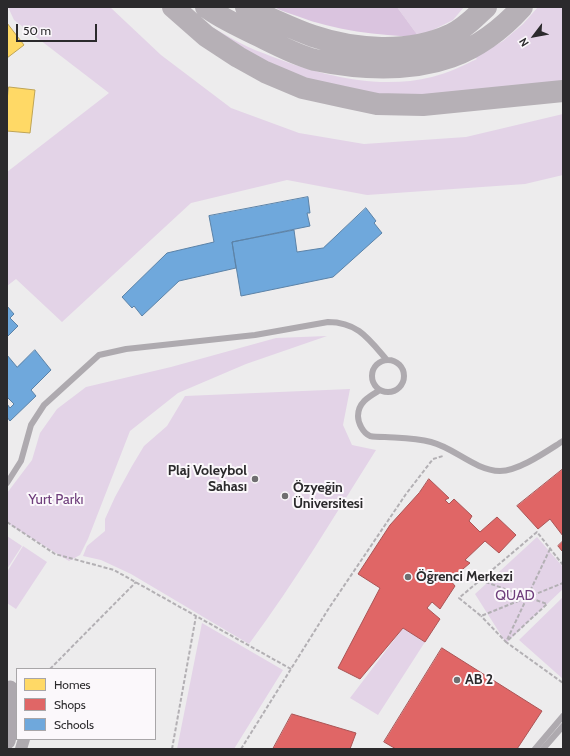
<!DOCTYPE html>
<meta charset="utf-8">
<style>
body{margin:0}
#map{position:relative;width:570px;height:756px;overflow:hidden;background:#edeced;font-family:Cabin,sans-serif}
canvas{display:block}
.frame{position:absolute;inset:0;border:8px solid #2b2a2c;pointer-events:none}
.legend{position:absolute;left:16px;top:668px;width:140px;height:72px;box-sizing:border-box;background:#fbf8fb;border:1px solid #a8a6a8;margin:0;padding:5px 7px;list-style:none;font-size:12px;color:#2b2a2c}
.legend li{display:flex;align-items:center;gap:8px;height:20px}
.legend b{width:20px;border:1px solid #a8a6a8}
.north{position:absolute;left:514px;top:16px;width:40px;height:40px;-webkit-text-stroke:3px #fbf8fb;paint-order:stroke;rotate:238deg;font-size:11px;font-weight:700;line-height:16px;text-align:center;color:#2b2a2c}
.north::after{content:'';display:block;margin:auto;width:14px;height:18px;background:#2b2a2c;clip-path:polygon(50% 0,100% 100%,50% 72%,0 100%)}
.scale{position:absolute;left:16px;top:24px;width:81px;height:18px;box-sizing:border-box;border:2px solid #2b2a2c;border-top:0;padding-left:5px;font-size:12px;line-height:14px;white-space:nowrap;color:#2b2a2c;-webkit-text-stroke:3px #fbf8fb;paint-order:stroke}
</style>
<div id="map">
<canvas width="570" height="756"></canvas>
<div class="frame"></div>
<ul class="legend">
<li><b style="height:11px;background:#ffd966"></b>Homes</li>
<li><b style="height:11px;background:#e06666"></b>Shops</li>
<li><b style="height:11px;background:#6fa8dc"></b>Schools</li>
</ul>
<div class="north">N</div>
<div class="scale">50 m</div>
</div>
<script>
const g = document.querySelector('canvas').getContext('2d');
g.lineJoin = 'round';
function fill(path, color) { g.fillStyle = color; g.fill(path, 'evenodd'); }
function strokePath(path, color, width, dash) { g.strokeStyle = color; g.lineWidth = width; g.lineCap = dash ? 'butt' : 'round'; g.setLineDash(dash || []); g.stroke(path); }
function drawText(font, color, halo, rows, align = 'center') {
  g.font = font + ' Cabin,sans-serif'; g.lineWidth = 4; g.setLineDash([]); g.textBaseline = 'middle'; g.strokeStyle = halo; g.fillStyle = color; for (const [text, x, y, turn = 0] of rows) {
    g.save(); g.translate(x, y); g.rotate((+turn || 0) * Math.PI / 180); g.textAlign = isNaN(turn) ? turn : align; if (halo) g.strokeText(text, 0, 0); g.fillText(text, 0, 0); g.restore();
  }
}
const green = new Path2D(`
 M8,7H110L161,55L231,108L299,133L364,144L466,137L563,114V175L525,184L367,195L287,180L191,203L62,322L16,279L7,286V172L109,93L14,20Z
 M397,7H464L453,20L419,37Z
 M538,7H563V82L434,96H368L326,85L258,60L206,24C225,34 243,46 263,53C315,74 376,91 432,77C448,73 462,66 477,59L475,57L503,41L523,24Z
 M327,336L246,364L178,393L130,431L88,539L80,555L69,561L7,523V493L32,460L40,433L57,409L86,387L171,367L276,338Z
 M350,389L343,425L352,445L376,450C335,515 295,582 249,644L131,574L101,560L83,556L87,546L105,531V519L115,497L132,466L144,446L167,426L185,396Z
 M7,536L22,546L7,569Z
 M537,537L563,567V589L506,643L475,594Z
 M23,546L47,562L16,609L7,603V572Z
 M563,597V679L519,640Z
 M202,623L283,670L234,749H177Z
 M403,628L425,642L378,715L350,698Z`);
const forest = new Path2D(`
 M274,7H397L419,37C377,35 336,31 297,16C289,13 281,11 274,7Z`);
const homes = new Path2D(`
 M7,23L24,45L7,58Z
 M9,87L35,90L30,133L7,131V100Z`);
const shops = new Path2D(`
 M563,469V536L550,519L538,529L517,506Z
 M429,479L449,498L445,500L449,504L454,499L472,516L469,521L480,532L497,517L516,535L499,553L485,541L465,560L470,563L450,580L455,586L440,609L432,602L427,608L440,619L425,642L403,628L360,679L338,668L380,588L358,574L390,525L419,493Z
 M563,541V551H562L558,546Z
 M442,648L542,711L517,749H396L384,742Z
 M292,714L356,733L350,749H273Z`);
const schools = new Path2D(`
 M308,197L310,213H307L310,226L232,242L236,268L179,281L142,316L134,306L132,308L122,297L167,253L214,242L209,216Z
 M366,208L376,221L374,223L382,233L333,277L241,296L232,242L294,230L297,252L323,248Z
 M7,306L14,314L10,318L18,326L7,337Z
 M35,350L51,370L31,390L36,396L10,421L7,417V404L10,408L14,404L7,397V355L17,367Z`);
const path = new Path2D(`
 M7,522L55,554L114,570L196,616
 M550,549L506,642L563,683
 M563,565L537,532L459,598L481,616L563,583
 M480,580L547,604L506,642L481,616
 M50,669L136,582
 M172,749L196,616L291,669
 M241,749L329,608L406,494L433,459L443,456`);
const lane = new Path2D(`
 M372 376a16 16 0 1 1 32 0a16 16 0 1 1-32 0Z
 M380,390C370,396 358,402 358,416C358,423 363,433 370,436C374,437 381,437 385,437C400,438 416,438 431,442C455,448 474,470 500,471C519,471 547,451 563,441
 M7,483L21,461L31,425L44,405L99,355L126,349L255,335L328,322C357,322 368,338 386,359
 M535,749L563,716
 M543,749L563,726`);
const street = new Path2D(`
 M21,749L24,739`);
const secondary = new Path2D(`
 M7,741C11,725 16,705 10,689`);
const highway = new Path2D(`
 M173,7L206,36L238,57L265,72L303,88L344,97L377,104L423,105L563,91
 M206,7C222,19 241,27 259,36C277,45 296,55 315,60C358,69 409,72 451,57C478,47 503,28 522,7
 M246,7L253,11C273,19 293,29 313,36C354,50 409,54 450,35C464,29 475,17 486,7`);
const markers = [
 [255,479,4,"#6f6e70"],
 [285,496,4,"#6f6e70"],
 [408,577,4,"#6f6e70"],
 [457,680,4,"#6f6e70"]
];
const poiNames = [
 ["Plaj Voleybol",247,471,"right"],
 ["Sahası",247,487,"right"],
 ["Özyeğin",293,488],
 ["Üniversitesi",293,504],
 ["Öğrenci Merkezi",416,577],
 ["AB 2",465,680]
];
const parkNames = [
 ["Yurt Parkı",56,500],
 ["QUAD",515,596]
];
fill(green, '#e3d3e7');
fill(forest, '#dac4df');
fill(homes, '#ffd966');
strokePath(homes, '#bfa455', 1);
fill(shops, '#e06666');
strokePath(shops, '#aa5455', 1);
fill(schools, '#6fa8dc');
strokePath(schools, '#5b82a7', 1);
strokePath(path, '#b3b0b4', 2, [4, 2]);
strokePath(lane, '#aeaaaf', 6);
strokePath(street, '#aeaaaf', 12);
strokePath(secondary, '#ada8ae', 17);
strokePath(highway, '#b6b0b6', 22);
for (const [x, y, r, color] of markers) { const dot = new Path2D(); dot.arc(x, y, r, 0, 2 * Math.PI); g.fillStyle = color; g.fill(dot); strokePath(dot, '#fbf8fb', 1.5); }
drawText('bold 14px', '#2b2a2c', '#fbf8fb', poiNames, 'left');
drawText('14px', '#6f3e7c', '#fbf8fb', parkNames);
</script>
